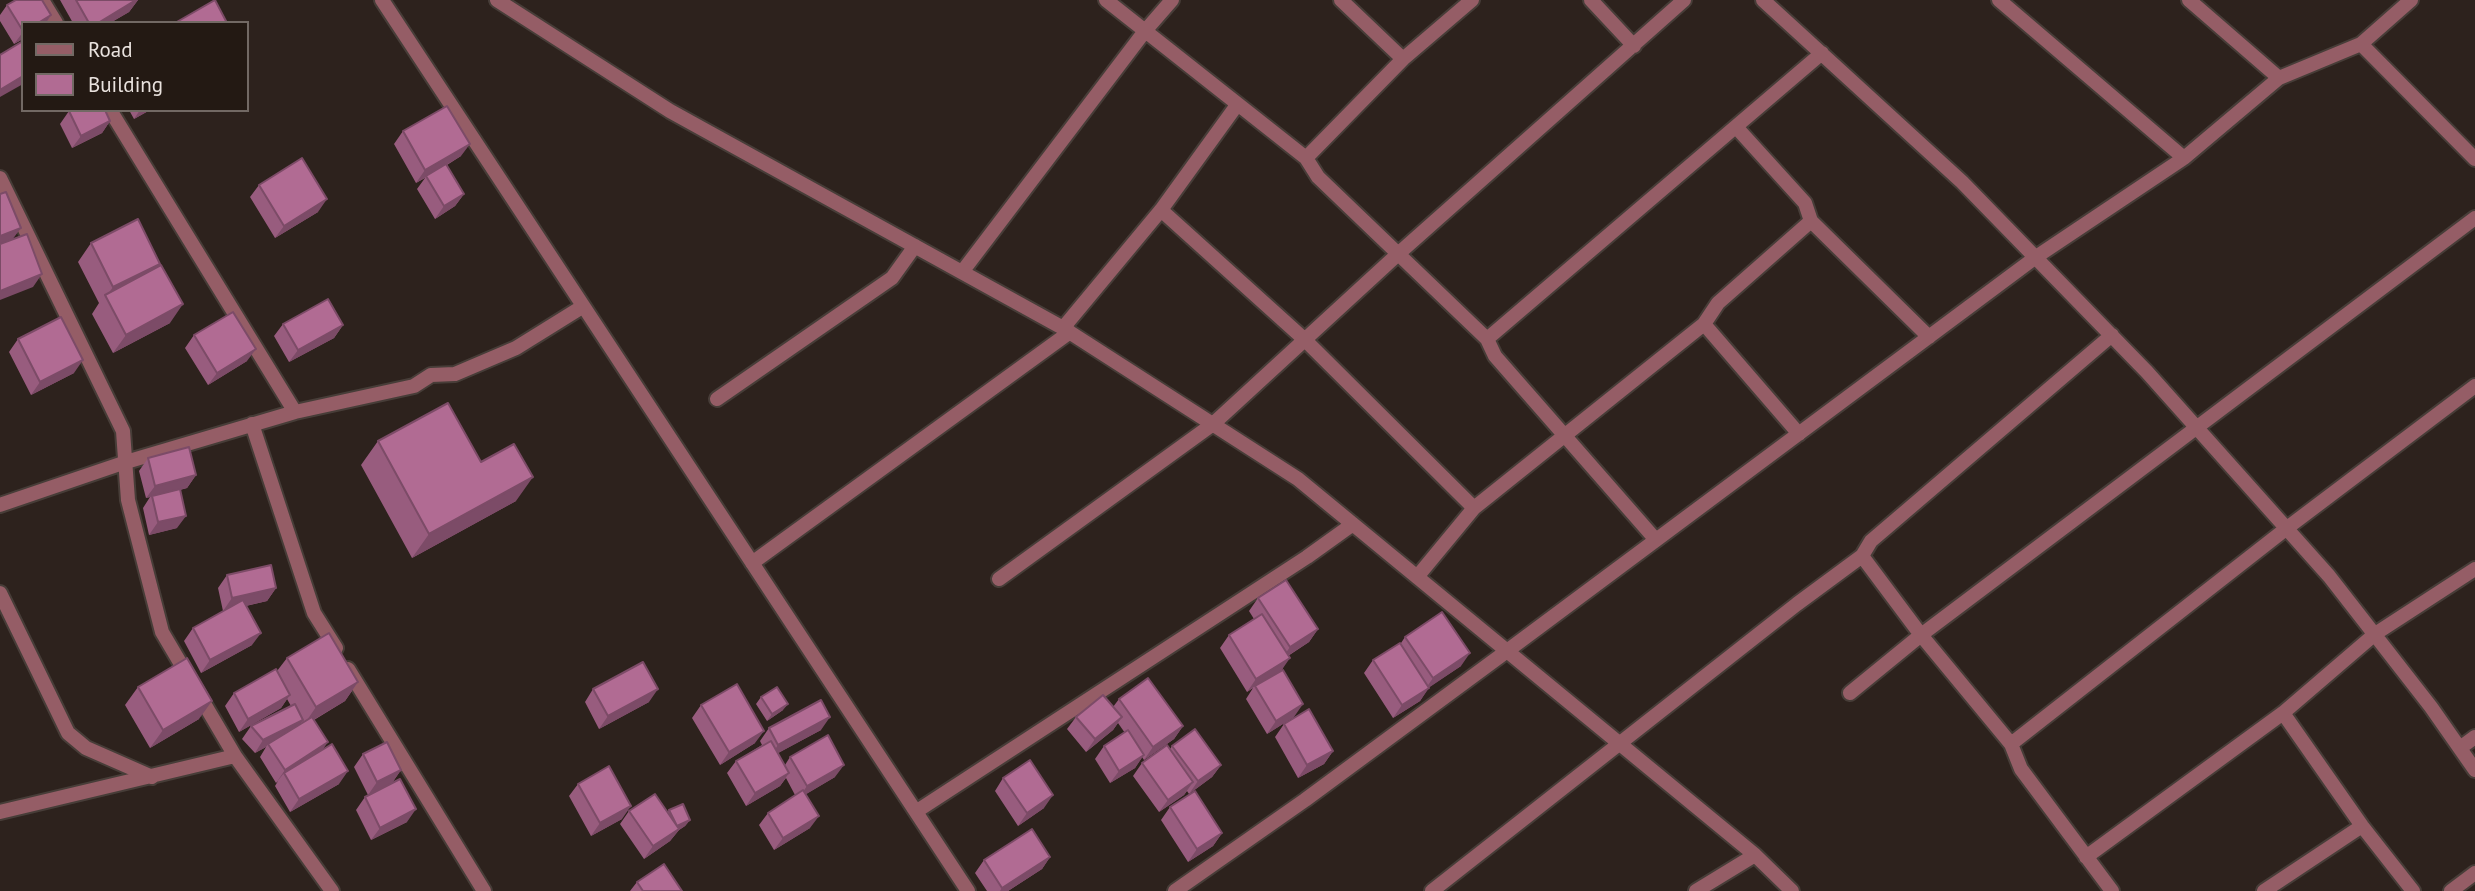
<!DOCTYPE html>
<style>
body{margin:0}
#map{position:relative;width:2475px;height:891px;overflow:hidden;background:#2d221d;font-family:"PT Sans",sans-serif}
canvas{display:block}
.legend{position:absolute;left:21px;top:21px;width:228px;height:91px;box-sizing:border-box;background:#231913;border:2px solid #726964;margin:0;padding:9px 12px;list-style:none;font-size:21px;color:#e9e2de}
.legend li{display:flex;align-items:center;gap:14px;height:35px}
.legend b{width:35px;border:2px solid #726964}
</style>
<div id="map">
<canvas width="2475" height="891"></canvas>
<ul class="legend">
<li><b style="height:9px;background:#955d66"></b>Road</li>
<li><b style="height:19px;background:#b16b93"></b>Building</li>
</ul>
</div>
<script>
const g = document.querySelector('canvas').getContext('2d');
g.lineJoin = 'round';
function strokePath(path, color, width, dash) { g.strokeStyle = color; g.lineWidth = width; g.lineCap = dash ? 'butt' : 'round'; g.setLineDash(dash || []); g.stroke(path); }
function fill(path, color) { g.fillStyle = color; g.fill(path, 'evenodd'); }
const street = new Path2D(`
 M42,0L56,23
 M382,0L968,891
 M497,0L670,111L1063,328L1298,479L1755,855L1792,891
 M1106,0L1306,158L1318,177L1487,339L1495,356L1656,540
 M1341,0L1403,59
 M1591,0L1634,46
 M1763,0L1962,182L2147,372L2329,576L2431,707L2475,770
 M1999,0L2184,158
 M2189,0L2279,78
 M2361,44L2475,159
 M110,110L295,412
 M1737,128L1805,203L1811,221L1929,337
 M1306,158L1403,59L1472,0
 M0,178L123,431L128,500L162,632L235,756L332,891
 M1161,210L1304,339L1474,508
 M962,272L1145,31L1172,0
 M1704,324L1799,434
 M1063,328L1161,210L1237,105
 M1487,339L1822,53
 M717,399L892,278L915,246
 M252,424L314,613L336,648
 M0,505L126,462L295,412L414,386L431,375L455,374L516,348L582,307
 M1862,556L1921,635L2011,744L2021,769L2112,891
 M752,563L1070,332
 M1417,577L1474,508L1704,324L1718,303L1811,221
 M999,579L1213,424L1398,254L1684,0
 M0,593L68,733L86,748L152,777
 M348,669L484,891
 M1850,693L1921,635L2475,218
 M2283,713L2362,826L2413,891
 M2011,744L2287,528L2475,386
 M2460,748L2475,737
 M917,811L1307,557L1353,524
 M0,812L235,756
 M2086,857L2283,713L2375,634L2475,569
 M1175,891L1305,800L1507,651L2036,257L2184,158L2279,78L2361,44L2411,0
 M1432,891L1797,604L1862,556L1871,541L2112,335
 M1696,891L1755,855
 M2264,891L2362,826
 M2451,891L2475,873`);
const wall = new Path2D(`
 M60,0H138L129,12L110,23H73Z
 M7,5L51,15L46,23H23V39L14,44L0,21V15Z
 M129,110H150L134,119Z
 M69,111L110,121L102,133L72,148L60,124Z
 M403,131L461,156L447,165L464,194L455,206L435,219L417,189L425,178L416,183L394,144Z
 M259,185L318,212L275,238L250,197Z
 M91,243L158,266L170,323L113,353L92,314L99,303L78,262Z
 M283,324L343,325L334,338L289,362L274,336Z
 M194,335L247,361L208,385L185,348Z
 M18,339L74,373L31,395L9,352Z
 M378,441L481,462L516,501L412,558L361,465Z
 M148,458L196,475L187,488L180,490L177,528L149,535L143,508L150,497L146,498L139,471Z
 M227,575L276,588L267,601L246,606L252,645L201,673L184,641L193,628L223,611L218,588Z
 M1258,598L1318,629L1309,642L1288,656L1282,670L1294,717L1267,734L1246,699L1253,688L1247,692L1220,648L1229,635L1254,619L1249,611Z
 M1405,637L1461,666L1429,687L1420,701L1393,718L1364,673L1373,660L1401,643Z
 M287,658L358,682L345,701L314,720L323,750L339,784L290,812L275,786L278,781L276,783L260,757L266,747L255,753L242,739L251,726L291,706L287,699L281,708L239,732L225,706L234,693L277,671Z
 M138,687L199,719L150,748L125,705Z
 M593,689L649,702L599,729L585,702Z
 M761,697L783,710L767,721L756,704Z
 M1119,699L1183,726L1174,739L1144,760L1142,757L1135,768L1110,783L1095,759L1104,746L1125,733L1118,723L1113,730L1086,752L1067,729L1076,717L1113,707Z
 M701,705L755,743L720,765L692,718Z
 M1284,724L1333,751L1324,764L1298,778L1275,737Z
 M769,728L821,730L778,753L785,765L790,757L835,777L806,794L810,828L774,850L759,825L768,813L795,795L786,778L780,786L746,806L727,773L736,761L762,745L760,741Z
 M1172,746L1221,765L1212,777L1189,794L1187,791L1184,795L1159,812L1133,776L1142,763L1170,749Z
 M363,754L401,770L392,783L368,795L354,767Z
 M1003,778L1044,808L1018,826L995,791Z
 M578,784L622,819L591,836L569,796Z
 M365,797L407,822L371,840L356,810Z
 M1170,807L1222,833L1213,846L1188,862L1161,820Z
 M669,810L690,820L685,826L679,830L670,841L644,859L620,824L629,811L668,812Z
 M1050,857L1042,869L1008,891H987L975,873L984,860Z
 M637,882L682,891H630Z`);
const shadedWall = new Path2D(`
 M136,0H138L129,12L110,23H98Z
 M51,15L46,23H38Z
 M23,32V39L14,44Z
 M23,76V84L0,97V90Z
 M140,110H150L134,119Z
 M110,121L102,133L72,148L81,136Z
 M470,144L461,156L416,183L425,170Z
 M464,194L455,206L435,219L444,206Z
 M327,199L318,212L275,238L284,226Z
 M21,228L12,240L0,245V236Z
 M160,264L147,282L106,297L113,287Z
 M42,274L33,287L0,300V291Z
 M183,304L170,323L113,353L126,335Z
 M343,325L334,338L289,362L298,350Z
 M256,349L247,361L208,385L217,373Z
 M83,360L74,373L31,395L40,382Z
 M196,475L187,488L146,498L155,486Z
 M533,477L516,501L412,558L429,534Z
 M186,516L177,528L149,535L158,522Z
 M276,588L267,601L223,611L232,598Z
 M1318,629L1309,642L1281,660L1290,647Z
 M261,633L252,645L201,673L210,660Z
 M1470,653L1461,666L1424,691L1433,678Z
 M1290,658L1281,671L1255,686L1247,692L1256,679Z
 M358,682L345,701L303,726L316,707Z
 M1429,688L1420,701L1393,718L1402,705Z
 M658,689L649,702L599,729L608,716Z
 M290,695L281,708L239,732L248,719Z
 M212,701L199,719L150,748L163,730Z
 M788,704L783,710L767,721L772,714Z
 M1303,704L1294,717L1267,734L1276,721Z
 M830,717L821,730L769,758L778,745Z
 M1122,717L1113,730L1086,752L1095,739Z
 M303,720L294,733L268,744L266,747L255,753L263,740Z
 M1183,726L1174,739L1144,760L1153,747Z
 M764,731L755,743L720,765L729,752Z
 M328,742L319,755L284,773L276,783L285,770Z
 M1333,751L1324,764L1298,778L1307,765Z
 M1144,755L1135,768L1110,783L1119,771Z
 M844,765L835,777L798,799L807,786Z
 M1221,765L1212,777L1189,794L1198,781Z
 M401,770L392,783L368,795L377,782Z
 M348,771L339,784L290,812L299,799Z
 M789,773L780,786L746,806L755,793Z
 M1193,782L1184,795L1159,812L1168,800Z
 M1053,795L1044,808L1018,826L1027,813Z
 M631,806L622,819L591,836L600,823Z
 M416,809L407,822L371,840L380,828Z
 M819,816L810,828L774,850L783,838Z
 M690,820L685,826L679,830L670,841L644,859L653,846L676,826Z
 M1222,833L1213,846L1188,862L1197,849Z
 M1050,857L1042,869L1008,891H1000L1002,888Z`);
const building = new Path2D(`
 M16,0H42L51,15L38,23H23V31L7,5Z
 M76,0H136L98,23H89Z
 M215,0L227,23H175Z
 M23,41V76L0,90V55Z
 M447,106L470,144L425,170L403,131Z
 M71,110H105L110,121L81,136L69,111Z
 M302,158L327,199L284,226L259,185Z
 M446,164L464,194L444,206L426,176Z
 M6,192L21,228L0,236V194Z
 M138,219L160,264L113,287L91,243Z
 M27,234L42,274L0,291V244Z
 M161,265L183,304L126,335L105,295Z
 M328,299L343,325L298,350L283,324Z
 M233,312L256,349L217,373L194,335Z
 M61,317L83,360L40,382L18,339Z
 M448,403L481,462L514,444L533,477L429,534L378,441Z
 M189,447L196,475L155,486L148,458Z
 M180,489L186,516L158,522L152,496Z
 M271,565L276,588L232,598L227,575Z
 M1286,580L1318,629L1290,647L1258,598Z
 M243,600L261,633L210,660L193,628Z
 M1442,612L1470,653L1433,678L1405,637Z
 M1262,614L1290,658L1256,679L1229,635Z
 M329,633L358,682L316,707L287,658Z
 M1400,643L1429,688L1402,705L1373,660Z
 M187,658L212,701L163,730L138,687Z
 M643,662L658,689L608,716L593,689Z
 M276,669L290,695L248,719L234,693Z
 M1283,670L1303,704L1276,721L1255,686Z
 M1148,678L1183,726L1153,747L1119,699Z
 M737,684L764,731L729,752L701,705Z
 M777,687L788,704L772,714L761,697Z
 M1103,695L1122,717L1095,739L1076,717Z
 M821,700L830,717L778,745L769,728Z
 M295,704L303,720L263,740L251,726Z
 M1309,709L1333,751L1307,765L1284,724Z
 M312,717L328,742L285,770L268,744Z
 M1195,729L1221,765L1198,781L1172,746Z
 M1128,730L1144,755L1119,771L1104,746Z
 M828,735L844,765L807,786L790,757Z
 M771,741L789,773L755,793L736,761Z
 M387,742L401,770L377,782L363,754Z
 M332,744L348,771L299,799L284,773Z
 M1167,745L1193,782L1168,800L1142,763Z
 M1030,760L1053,795L1027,813L1003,778Z
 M609,766L631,806L600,823L578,784Z
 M400,779L416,809L380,828L365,797Z
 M803,790L819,816L783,838L768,813Z
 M1195,791L1222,833L1197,849L1170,807Z
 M655,794L679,829L653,846L629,811Z
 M683,804L690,820L677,826L669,810Z
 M1032,829L1050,857L1002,888L984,860Z
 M664,864L682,891H643L637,882Z`);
strokePath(street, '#473d38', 18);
strokePath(street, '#955d66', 14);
fill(wall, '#985c7e');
fill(shadedWall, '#7c4b67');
fill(building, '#b16b93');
strokePath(building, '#7c4b67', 2);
</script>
